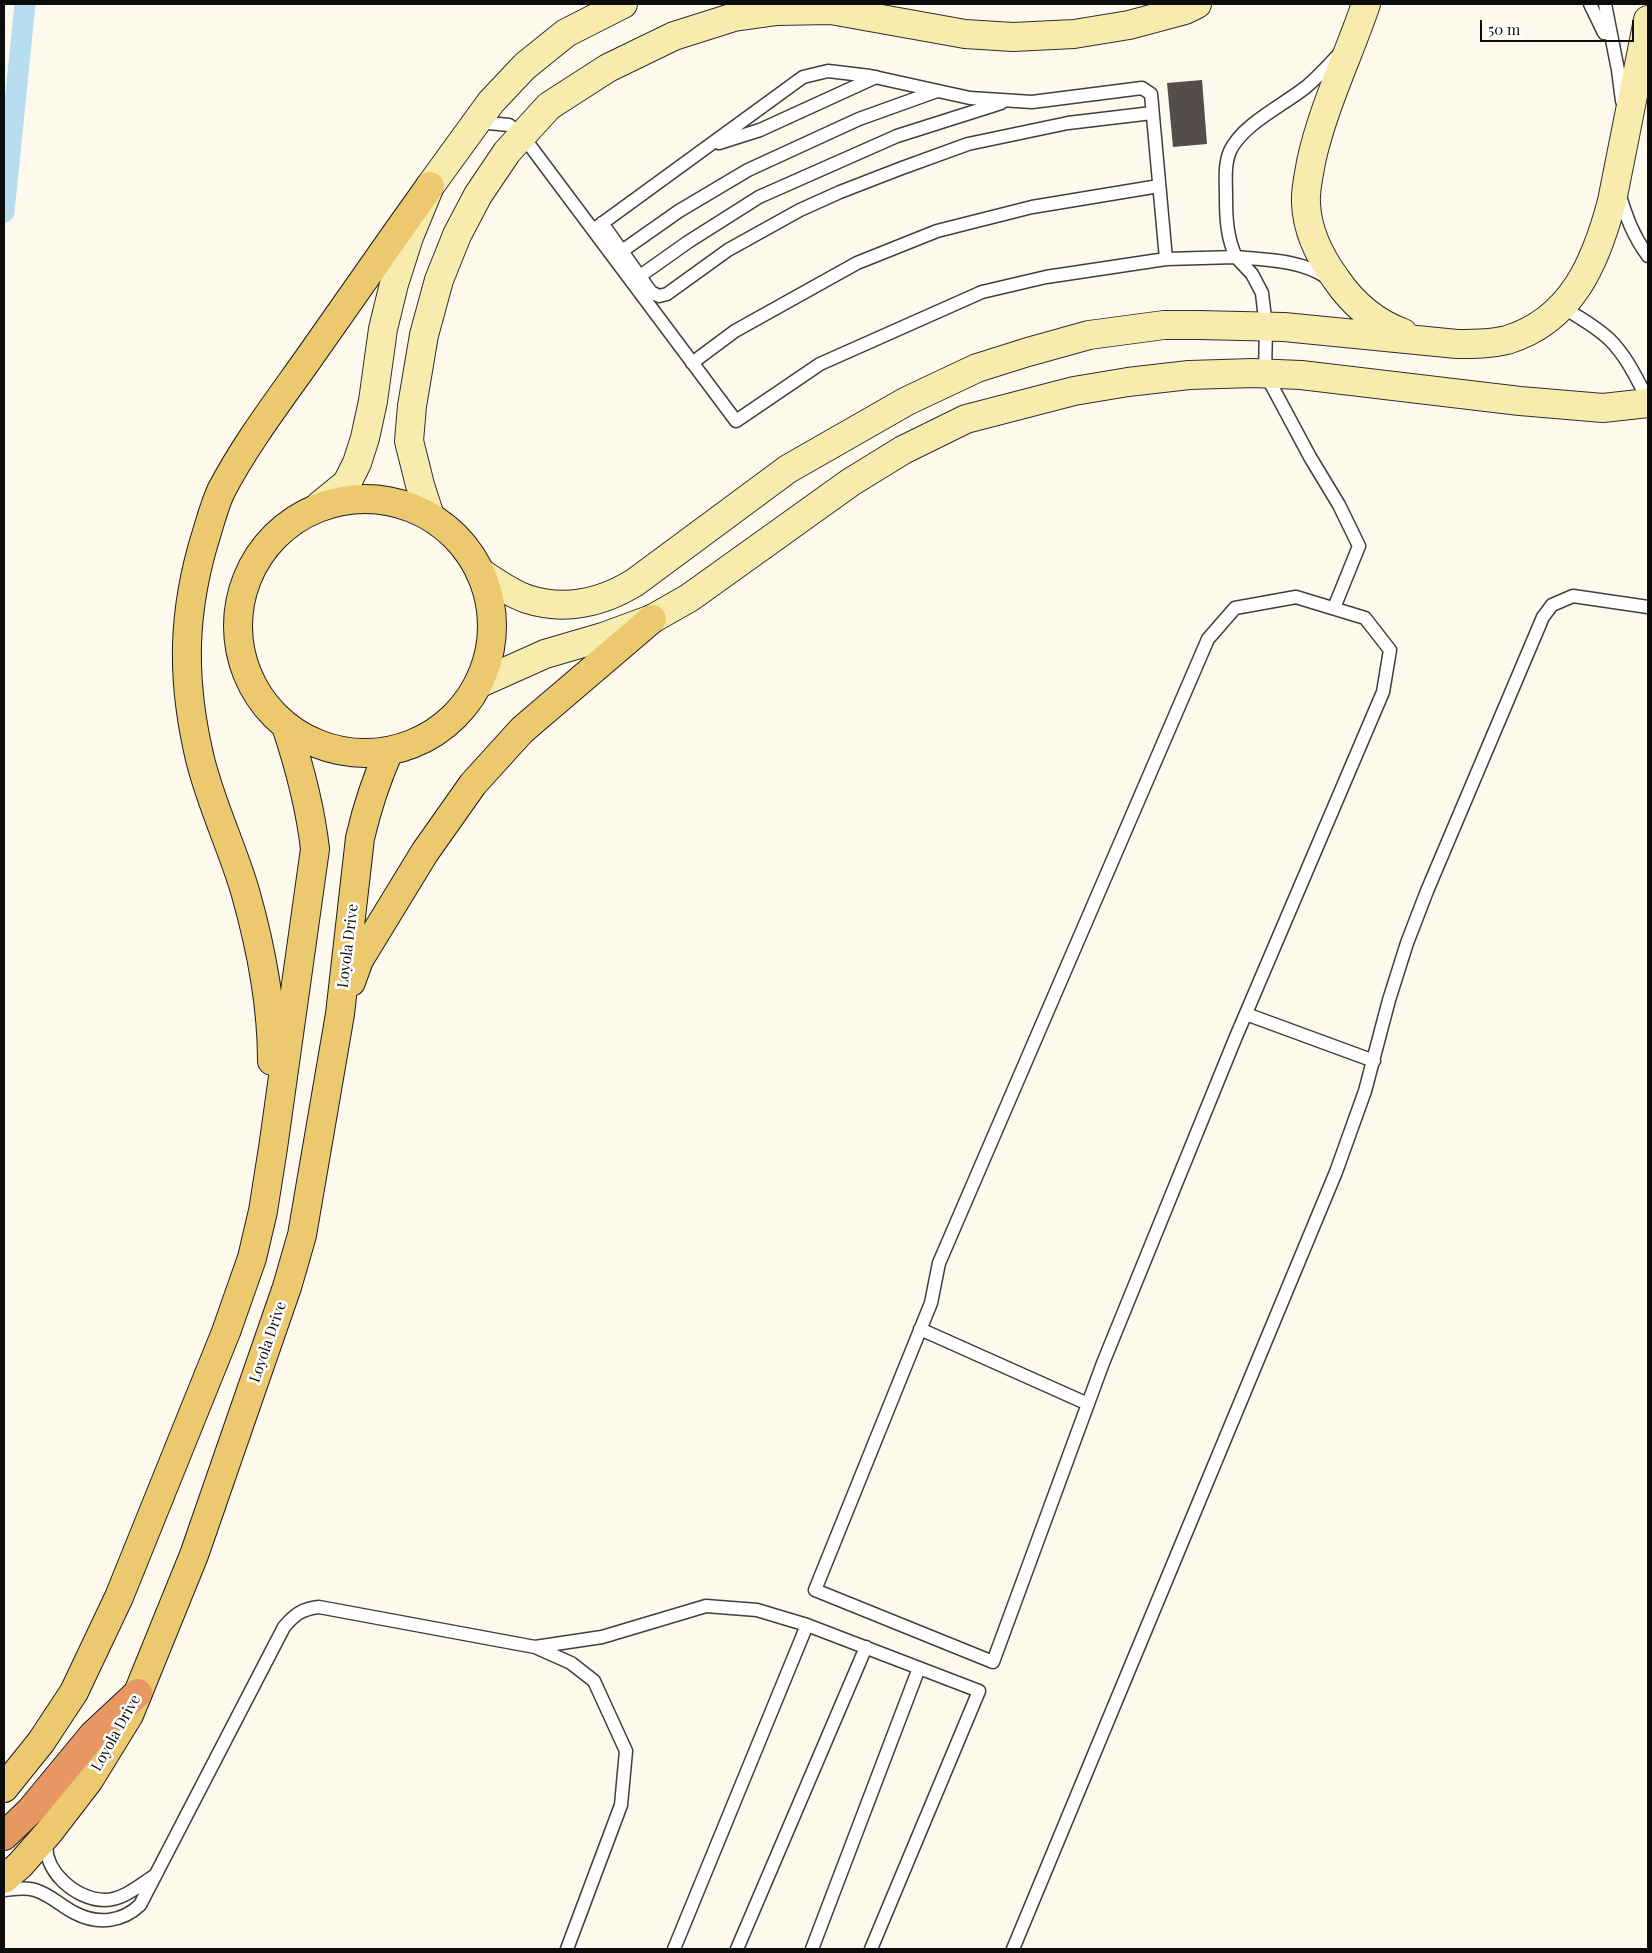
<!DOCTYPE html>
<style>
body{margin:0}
#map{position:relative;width:1652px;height:1953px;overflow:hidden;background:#fdf9ed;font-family:"Playfair Display",serif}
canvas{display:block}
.frame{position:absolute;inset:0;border:5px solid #0c0c0c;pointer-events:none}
.scale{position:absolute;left:1480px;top:20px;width:154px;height:22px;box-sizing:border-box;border:2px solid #0c0c0c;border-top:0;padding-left:6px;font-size:15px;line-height:18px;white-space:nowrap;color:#0c0c0c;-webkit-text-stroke:4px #fff;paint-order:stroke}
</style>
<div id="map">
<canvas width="1652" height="1953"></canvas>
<div class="frame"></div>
<div class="scale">50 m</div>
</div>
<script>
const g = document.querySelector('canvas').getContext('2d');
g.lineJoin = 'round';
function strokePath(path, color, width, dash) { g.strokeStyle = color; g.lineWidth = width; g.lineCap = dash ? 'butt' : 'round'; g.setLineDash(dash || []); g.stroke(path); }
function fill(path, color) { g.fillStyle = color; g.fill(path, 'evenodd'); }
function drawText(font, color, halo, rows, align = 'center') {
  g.font = font + ' "Playfair Display",serif'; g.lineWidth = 5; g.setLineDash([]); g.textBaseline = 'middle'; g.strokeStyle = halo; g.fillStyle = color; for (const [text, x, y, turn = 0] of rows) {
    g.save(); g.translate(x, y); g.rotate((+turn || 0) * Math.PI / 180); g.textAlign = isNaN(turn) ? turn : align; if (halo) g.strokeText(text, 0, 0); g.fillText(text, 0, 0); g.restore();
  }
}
const canal = new Path2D(`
 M4,212L25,4`);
const building = new Path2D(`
 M1202,80L1207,144L1173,147L1167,83Z`);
const lane = new Path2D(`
 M1590,4L1604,33
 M1605,4L1618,70L1622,101
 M478,122L509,125L522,135L736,421L820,364L982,292L1046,277L1166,259L1236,257L1252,274L1262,293L1266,327L1265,373L1310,457L1339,505L1359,546L1334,608
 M719,143L760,130L876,77
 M1619,193C1626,216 1633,236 1648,256
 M602,223L651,292L659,296L667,294L728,250L800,210L840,192L902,168L968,144L1068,123L1152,113
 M593,230L803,77L828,71L870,76L970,98L1032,102L1142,88L1151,94L1166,259
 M622,251L679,211L748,170L859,119L937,91
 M640,276L688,242L759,197L897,136L1001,103
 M1326,277C1301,260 1266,260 1236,257C1227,238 1226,218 1226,197C1226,182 1224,165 1230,151C1243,124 1282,106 1306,87C1318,77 1328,66 1339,54
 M1561,306C1578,317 1596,326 1610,340C1627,357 1637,379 1648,400
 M692,363L735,331L857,263L937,231L1032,207L1159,186
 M1296,597L1365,618L1390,650L1383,692L1235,1039L1103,1363L993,1662L815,1590L931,1303L939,1263L1208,639L1235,608Z
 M1246,1014L1374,1061
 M920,1329L1088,1404
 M535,1647L602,1637L706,1606L757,1610L807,1625L979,1691L871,1949
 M47,1839C41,1870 76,1900 105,1900C123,1900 140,1885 154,1876
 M4,1890C14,1889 25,1887 35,1890C51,1895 61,1906 75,1913C98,1925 122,1922 140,1905L284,1627C295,1614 302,1609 319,1607L535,1647L571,1663L594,1681L626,1751L621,1805L567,1949
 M674,1949L807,1625
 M737,1949L866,1647
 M812,1949L919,1668
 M1013,1949L1336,1172L1365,1091L1389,1000L1407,943L1427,891L1543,617L1552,605L1573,596L1648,607`);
const secondary = new Path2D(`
 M1366,4C1348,57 1323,107 1311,162C1309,175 1305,190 1306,203C1307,231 1320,257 1336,279C1353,304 1376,323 1403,333
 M319,506L347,483L357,463L365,438L373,401L383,329L394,284L409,237L430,186L491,102L525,66L566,33L623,4
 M430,516L420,485L409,441L412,406L424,335L439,280L457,235L478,195L507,152L549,106L608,68L674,36L734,17L777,11L831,10L965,34L1013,37L1074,34L1129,25L1185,10L1197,4
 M480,572C495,582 510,593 527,599C564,611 601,603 634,583L788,469L907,401L977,368L1028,352L1089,335L1164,325H1199L1284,327L1457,344C1474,344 1491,344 1507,340C1572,320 1596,262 1612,201L1648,20
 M478,684L545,654L603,637L652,619L689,598L851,482L903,450L966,419L1074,391L1128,382L1189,375L1253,373L1301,375L1520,401L1603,408L1648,403`);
const primary = new Path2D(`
 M238 626a127 127 0 1 1 254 0a127 127 0 1 1-254 0Z
 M351,982L359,960L425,852L473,784L522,730L652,619
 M272,1061C272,1003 261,947 245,891C232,847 211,804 200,759C181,679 182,611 207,532C211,519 215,504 221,491C246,443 280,399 311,355C351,298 390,242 430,186
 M4,1788L41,1742L74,1692L119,1597L226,1332L252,1258L263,1211L273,1148L315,849C310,805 300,768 286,726
 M4,1879L20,1865L49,1832L89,1780L129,1715L194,1555L287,1287L302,1235L340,1014L360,838C367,808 376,780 389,751`);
const highway = new Path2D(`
 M4,1836L31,1810L93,1735L138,1693`);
const streetNames = [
 ["Loyola Drive",348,946,-83],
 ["Loyola Drive",268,1342,-71],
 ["Loyola Drive",116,1733,-61]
];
strokePath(canal, '#b6ddf0', 21);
fill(building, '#544d4a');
strokePath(lane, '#3f3f3f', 15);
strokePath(secondary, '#2e2e2e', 30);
strokePath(primary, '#1d1d1d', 30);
strokePath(highway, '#1d1d1d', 30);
strokePath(lane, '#fff', 12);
strokePath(secondary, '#f7ecae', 28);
strokePath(primary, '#ecc86f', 28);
strokePath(highway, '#e79862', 28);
drawText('15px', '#0c0c0c', '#fff', streetNames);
</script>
